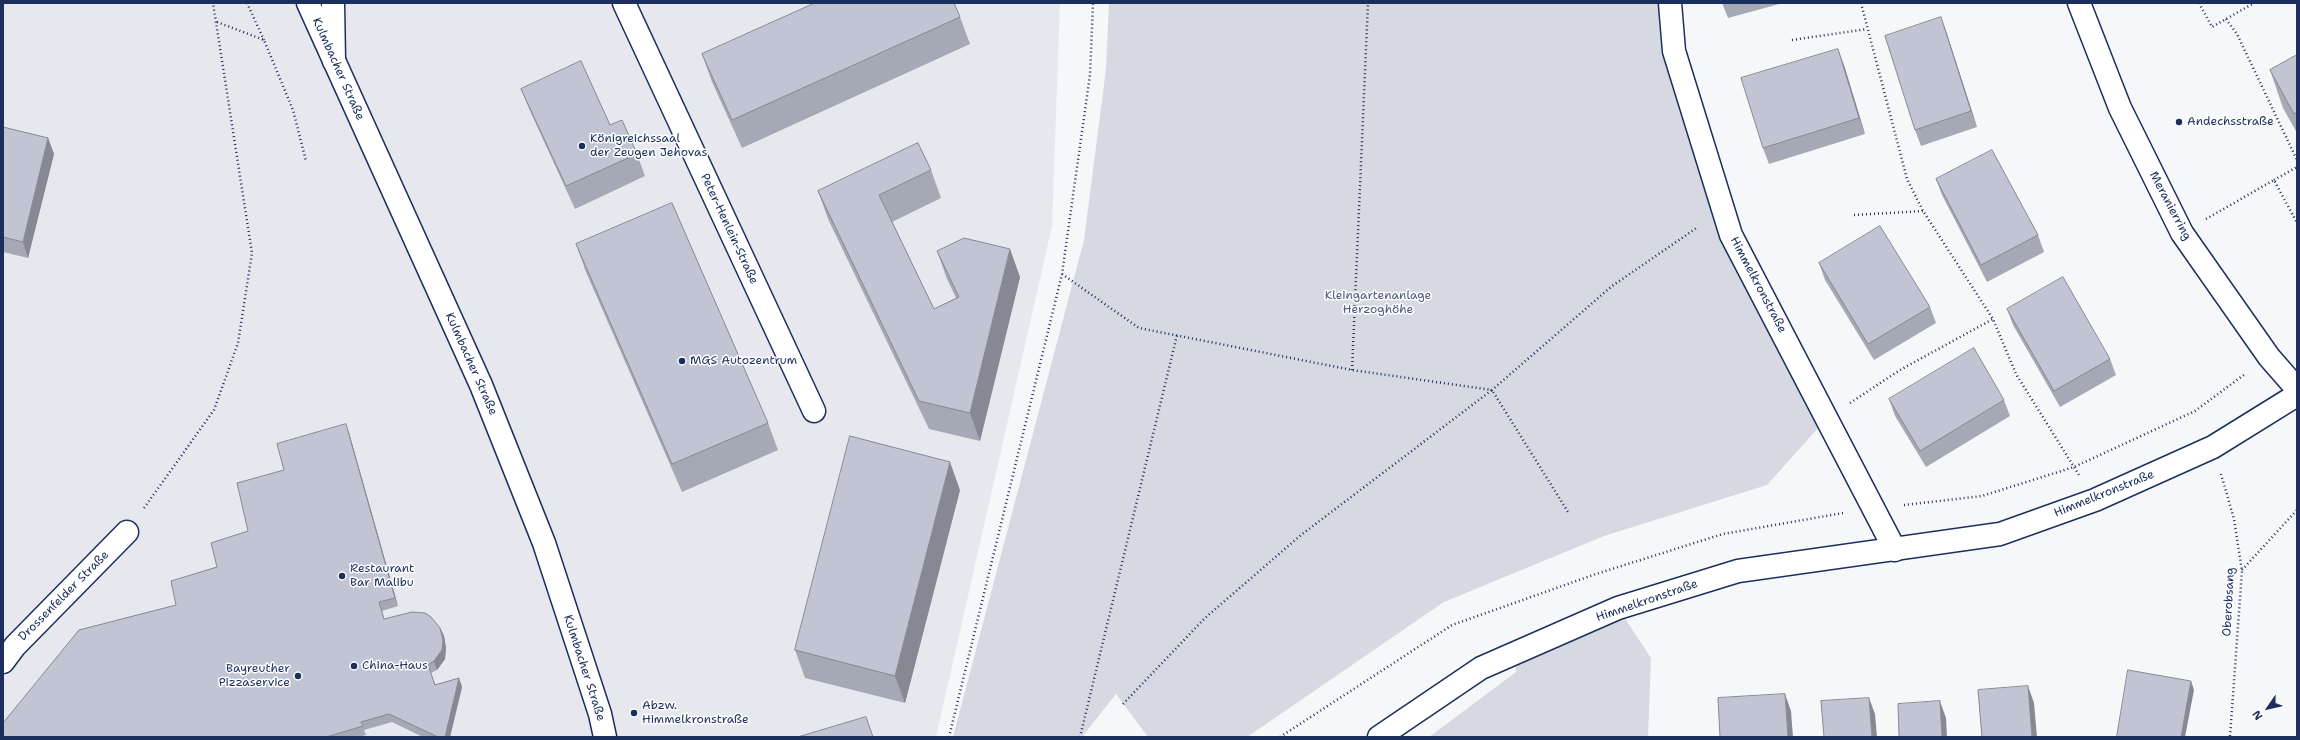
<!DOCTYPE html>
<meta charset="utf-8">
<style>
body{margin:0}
#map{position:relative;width:2300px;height:740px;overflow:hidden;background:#f6f7f9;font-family:"Shantell Sans",sans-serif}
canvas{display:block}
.frame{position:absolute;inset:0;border:4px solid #1b2f5e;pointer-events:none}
.north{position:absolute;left:2248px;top:688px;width:40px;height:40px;-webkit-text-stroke:3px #fff;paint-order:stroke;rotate:236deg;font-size:11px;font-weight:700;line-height:16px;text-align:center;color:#1b2f5e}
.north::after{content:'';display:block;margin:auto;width:14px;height:18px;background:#1b2f5e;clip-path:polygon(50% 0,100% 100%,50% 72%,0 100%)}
</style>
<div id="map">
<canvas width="2300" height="740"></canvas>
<div class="frame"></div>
<div class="north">N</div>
</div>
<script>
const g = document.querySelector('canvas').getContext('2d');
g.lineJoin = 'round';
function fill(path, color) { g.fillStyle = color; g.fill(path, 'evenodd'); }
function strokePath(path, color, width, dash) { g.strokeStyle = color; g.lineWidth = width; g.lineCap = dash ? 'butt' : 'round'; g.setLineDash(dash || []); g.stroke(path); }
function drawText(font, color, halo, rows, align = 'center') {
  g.font = font + ' "Shantell Sans",sans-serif'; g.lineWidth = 3; g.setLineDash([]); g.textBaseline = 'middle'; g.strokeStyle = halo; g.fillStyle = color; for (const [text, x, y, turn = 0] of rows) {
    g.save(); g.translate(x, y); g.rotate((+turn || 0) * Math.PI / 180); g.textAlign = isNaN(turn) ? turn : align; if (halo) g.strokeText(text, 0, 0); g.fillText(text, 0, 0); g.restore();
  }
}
const built = new Path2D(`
 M3,3H1060L1052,226L936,737H3Z`);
const green = new Path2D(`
 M1109,3H1670L1723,210L1828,417L1767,485L1604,536L1444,602L1247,737H1148L1116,694L1082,737H953L1084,240L1106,69Z
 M1618,608L1651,658L1648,737H1429L1516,672L1515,653Z`);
const path = new Path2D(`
 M247,3L264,40
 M1861,3L1907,179L1923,211L1993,319L2016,374L2079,475
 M2199,3L2212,27L2254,3
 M2226,19L2237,34L2297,160
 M217,22L264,40L293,110L306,161
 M1792,40L1867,29
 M2274,180L2297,167
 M1854,215L1923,211
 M2206,219L2274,180L2297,223
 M1062,274L1139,328L1352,370L1492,390L1612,286L1698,227
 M1352,370L1368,3
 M1850,403L1900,370L1993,319
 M2221,474L2234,519L2242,571L2230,737
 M1904,505L1982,496L2074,467L2195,411L2245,374
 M144,508L214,410L238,343L252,253L213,3
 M2242,570L2297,510
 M1123,704L1205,618L1301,535L1492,390L1568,512
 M949,737L1062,274L1090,75L1093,3
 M1080,737L1177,335
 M1280,737L1452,625L1596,574L1723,534L1843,513`);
const street = new Path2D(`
 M333,3L334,61
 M624,3L814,411
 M1670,3L1674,51L1731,235L1895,550
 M3,662L15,646L127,532`);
const secondary = new Path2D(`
 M2079,3L2120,108L2182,233L2269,357L2297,389
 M1379,737L1481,668L1618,608L1738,571L2000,534L2095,500L2213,447L2297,395`);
const primary = new Path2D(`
 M308,3L481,385L544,543L600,714L605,737`);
const wall = new Path2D(`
 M1722,3H1783L1728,18Z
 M960,17L970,44L742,148L712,82L702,54Z
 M1941,17L1947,34L1977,127L1921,146L1915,130Z
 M2297,55V133L2283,108L2270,70Z
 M1844,65L1865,134L1769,164L1763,148Z
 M521,89L610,125L637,154L645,176L575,209L530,111Z
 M3,127L48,138L54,154L28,258L3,252Z
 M931,170L941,198L892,222L934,309L956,298L947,279L937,251L1020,277L980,441L929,429L828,219L818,191Z
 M1936,179L2038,235L2044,252L1987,282L1942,195Z
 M576,244L768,423L778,450L682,492L586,272Z
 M1819,263L1930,307L1936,323L1874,360L1825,280Z
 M2007,309L2110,359L2116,375L2060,407L2013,325Z
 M1889,399L2004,400L2010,416L1926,467L1895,416Z
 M349,433L398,606L382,611L384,619L440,628L444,636L446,648L445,659L437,670L431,673L435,685L459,678L462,687L450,737H423L392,722L364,730L366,735L358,737H3L176,605L217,567L248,531L284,470Z
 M960,490L905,703L805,678L795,650Z`);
const shadedWall = new Path2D(`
 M1941,17L1947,34L1977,127L1971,111Z
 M1838,49L1844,65L1865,134L1859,118Z
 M48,138L54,154L28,258L23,242Z
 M1010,249L1020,277L980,441L970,413Z
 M346,424L349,433L398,606L395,598Z
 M950,462L960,490L905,703L895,676Z
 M440,628L444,636L446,648L445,659L437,670L434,661Z
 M459,678L462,687L450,737H445Z
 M2191,681L2194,690L2185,737H2181Z
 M2028,686L2034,703L2037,737H2032Z
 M1785,694L1791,711L1793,737H1788Z
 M1869,698L1875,714L1877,737H1872Z
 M1940,701L1946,718L1947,737H1942Z`);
const building = new Path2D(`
 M815,3H954L960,17L732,120L702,54Z
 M1941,17L1971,111L1915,130L1885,36Z
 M1838,49L1859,118L1763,148L1741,78Z
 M2297,55V112L2294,114L2270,70Z
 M581,61L610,125L622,120L637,154L566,186L521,89Z
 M3,127L48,138L23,242L3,237Z
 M918,143L931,170L879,195L934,309L959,297L937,251L964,238L1010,249L970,413L919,401L818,191Z
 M1992,150L2038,235L1981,265L1936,179Z
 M672,203L768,423L672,464L576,244Z
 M1880,226L1930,307L1868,344L1819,263Z
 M2063,277L2110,359L2054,391L2007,309Z
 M1974,348L2004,400L1920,451L1889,399Z
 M346,424L395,598L379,602L384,619L412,612L425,613L431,617L440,628L443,640L442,650L434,661L428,665L435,685L459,678L445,737H438L389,714L361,722L363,726L326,737H3V723L79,630L176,605L171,581L217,567L211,543L248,531L237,483L284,470L277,444Z
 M850,436L950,462L895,676L795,650Z
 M2128,670L2191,681L2181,737H2117Z
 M2028,686L2032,737H1982L1978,690Z
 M1785,694L1788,737H1720L1718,698Z
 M1869,698L1872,737H1824L1821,701Z
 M1940,701L1942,737H1899L1898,704Z
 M866,717L873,737H798Z`);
const markers = [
 [2179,122,4,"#1b2f5e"],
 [582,146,4,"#1b2f5e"],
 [682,361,4,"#1b2f5e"],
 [342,576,4,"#1b2f5e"],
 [354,666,4,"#1b2f5e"],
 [298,676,4,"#1b2f5e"],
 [634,713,4,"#1b2f5e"]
];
const streetNames = [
 ["Kulmbacher Straße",338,69,66],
 ["Meranierring",2170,206,62],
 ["Peter-Henlein-Straße",729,229,65],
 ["Himmelkronstraße",1758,285,62],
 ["Kulmbacher Straße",471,364,66],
 ["Himmelkronstraße",2104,494,-22],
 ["Drossenfelder Straße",64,596,-45],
 ["Himmelkronstraße",1647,601,-19],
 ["Oberobsang",2229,602,-87],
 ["Kulmbacher Straße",584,668,72]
];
const poiNames = [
 ["Andechsstraße",2187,122],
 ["Königreichssaal",590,139],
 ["der Zeugen Jehovas",590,153],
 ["MGS Autozentrum",690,361],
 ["Restaurant",350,569],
 ["Bar Malibu",350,583],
 ["China-Haus",362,666],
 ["Bayreuther",290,669,"right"],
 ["Pizzaservice",290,683,"right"],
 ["Abzw.",642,706],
 ["Himmelkronstraße",642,720]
];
const parkNames = [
 ["Kleingartenanlage",1378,296],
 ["Herzoghöhe",1378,310]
];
fill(built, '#e6e8ee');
fill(green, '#d6d9e2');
strokePath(street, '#1b2f5e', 25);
strokePath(secondary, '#1b2f5e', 25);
strokePath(primary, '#1b2f5e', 25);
strokePath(path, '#1b2f5e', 2.5, [1, 3]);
strokePath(street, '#fff', 22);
strokePath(secondary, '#fff', 22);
strokePath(primary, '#fff', 22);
fill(wall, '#a5a9b5');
fill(shadedWall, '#868994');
fill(building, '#c0c4d3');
strokePath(building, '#868994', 1);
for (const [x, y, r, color] of markers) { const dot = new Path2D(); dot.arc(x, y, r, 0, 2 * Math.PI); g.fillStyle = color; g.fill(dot); strokePath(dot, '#fff', 1.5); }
drawText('12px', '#1b2f5e', '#fff', streetNames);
drawText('12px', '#1b2f5e', '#fff', poiNames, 'left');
drawText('12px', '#4a5a7f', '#fff', parkNames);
</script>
